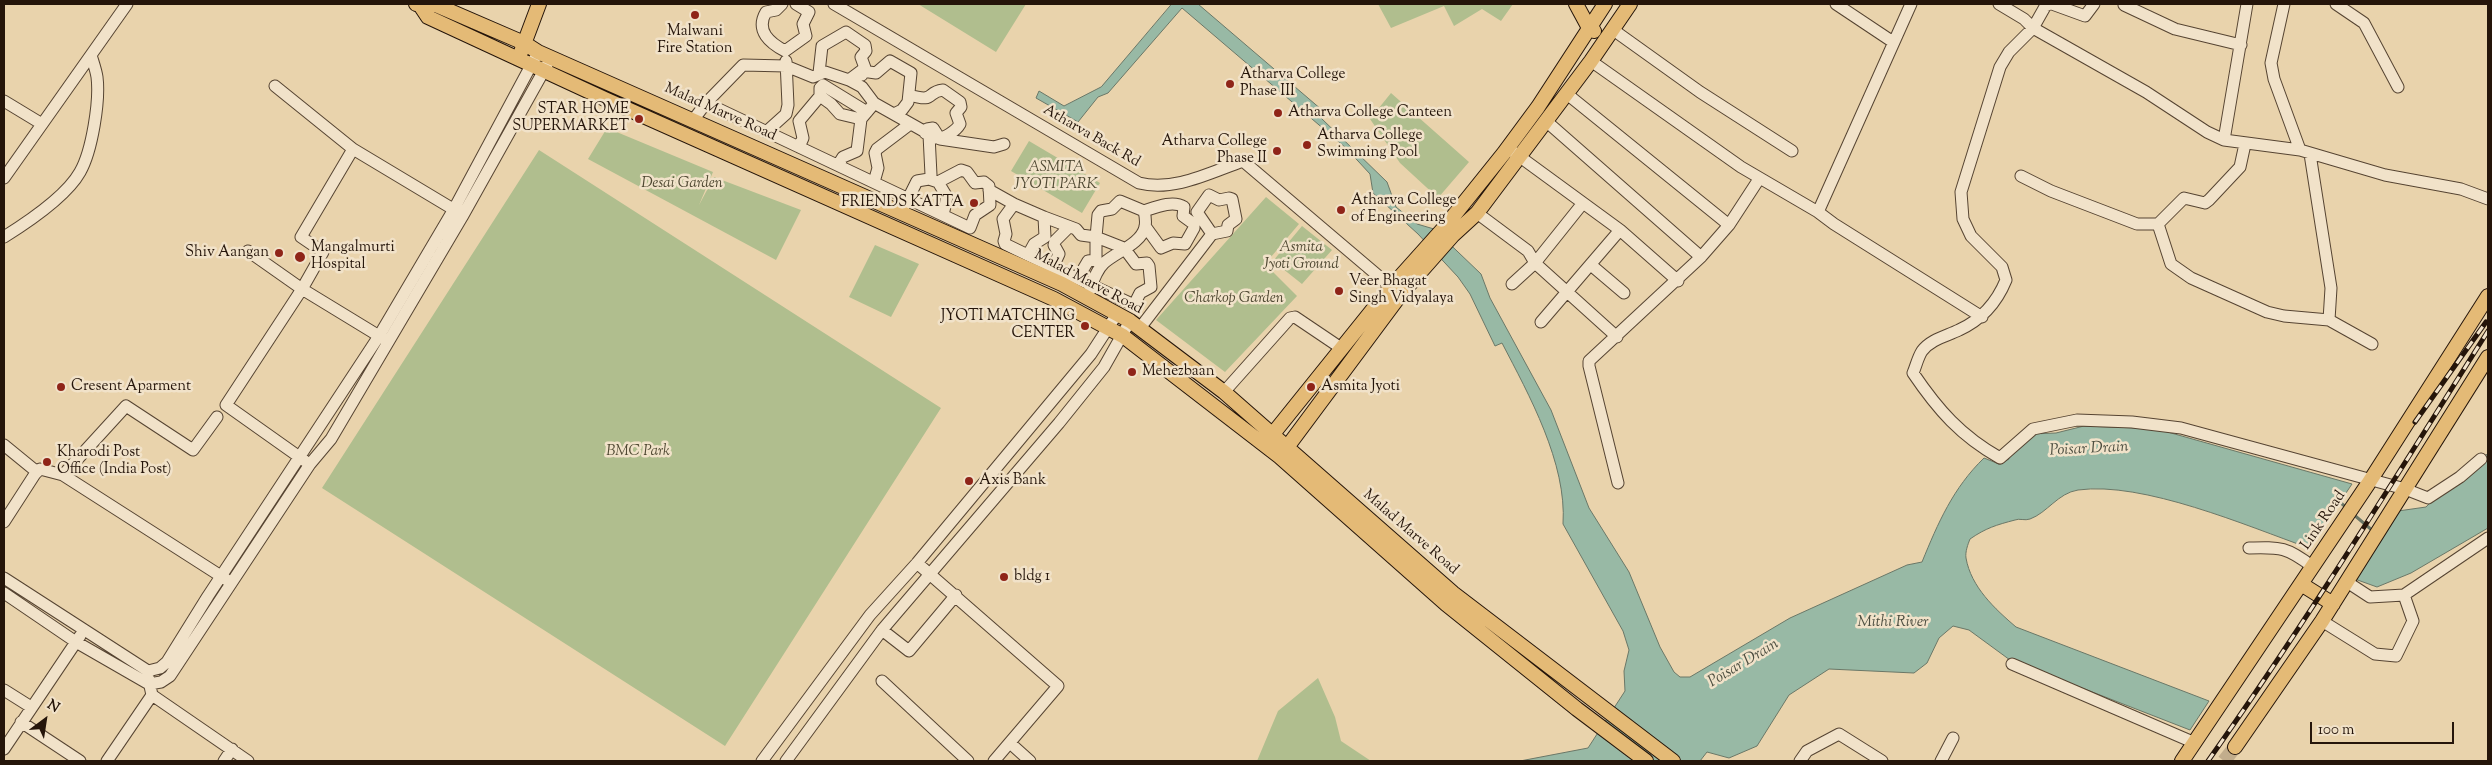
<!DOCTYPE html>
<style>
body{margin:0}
#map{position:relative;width:2492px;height:765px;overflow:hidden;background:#e9d3ac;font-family:"Sorts Mill Goudy",serif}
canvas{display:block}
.frame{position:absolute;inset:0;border:5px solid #25150a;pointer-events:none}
.north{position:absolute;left:20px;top:695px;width:50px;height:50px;-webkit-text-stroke:4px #f1e2c9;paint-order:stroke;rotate:31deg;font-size:14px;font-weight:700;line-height:20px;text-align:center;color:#25150a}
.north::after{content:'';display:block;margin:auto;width:18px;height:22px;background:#25150a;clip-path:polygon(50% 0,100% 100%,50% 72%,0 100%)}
.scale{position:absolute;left:2310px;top:722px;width:144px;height:22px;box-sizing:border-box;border:2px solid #25150a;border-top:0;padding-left:6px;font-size:15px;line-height:18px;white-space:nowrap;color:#25150a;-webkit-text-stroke:4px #f1e2c9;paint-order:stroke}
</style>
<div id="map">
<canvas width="2492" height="765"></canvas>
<div class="frame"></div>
<div class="north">N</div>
<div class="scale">100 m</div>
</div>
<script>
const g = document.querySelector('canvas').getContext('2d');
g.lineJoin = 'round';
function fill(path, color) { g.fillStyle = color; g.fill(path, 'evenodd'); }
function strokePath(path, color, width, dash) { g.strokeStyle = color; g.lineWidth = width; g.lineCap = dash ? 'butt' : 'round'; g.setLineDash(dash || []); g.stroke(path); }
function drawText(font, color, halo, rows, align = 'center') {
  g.font = font + ' "Sorts Mill Goudy",serif'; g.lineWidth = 5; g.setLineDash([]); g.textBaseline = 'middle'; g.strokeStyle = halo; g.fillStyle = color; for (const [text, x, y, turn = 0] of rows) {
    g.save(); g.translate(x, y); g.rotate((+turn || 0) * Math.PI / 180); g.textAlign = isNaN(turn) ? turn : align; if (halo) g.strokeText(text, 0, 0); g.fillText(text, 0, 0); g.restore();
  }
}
const green = new Path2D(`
 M918,4H1026L996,52Z
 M1378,4H1513L1501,21L1482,9L1454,26L1444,6L1391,28Z
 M1391,93L1469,162L1438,198L1400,163L1370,119Z
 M607,128L713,172L699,205L714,177L801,210L776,260L588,159Z
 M1029,141L1100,183L1082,213L1011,171Z
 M539,150L941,408L725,746L322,488Z
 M1266,197L1299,224L1265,264L1297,296L1225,372L1156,320Z
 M1302,226L1332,250L1302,284L1273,261Z
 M875,245L919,264L891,317L849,297Z
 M1318,678L1335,717L1341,741L1371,761H1257L1278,711Z`);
const water = new Path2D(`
 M1172,4H1198L1322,110L1321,118L1387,182L1396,207L1417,224L1434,229L1481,274L1490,298L1551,410L1589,508L1629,572L1660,647L1674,672L1680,677H1690L1790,618L1907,565L1922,562C1938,523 1953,488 1984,458L1999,464L2009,459L2008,449L2031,434L2056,433L2084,426L2137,428L2164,431L2352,484L2309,548C2247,526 2143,481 2078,490C2058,493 2047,513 2030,519C2025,521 2019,518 2015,520C1996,525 1986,528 1970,539C1968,544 1965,552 1966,558C1971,587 1995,609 2016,627L2209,701L2190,730L2010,660L1969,630L1953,626L1939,638L1927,663L1914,673L1829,669L1789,695L1757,746L1729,758L1707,752L1700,761H1520L1588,748L1625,691L1624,671L1629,650L1623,631L1563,524C1567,463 1529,395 1502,343L1495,346L1470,294L1458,277L1418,234L1373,193L1370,174L1346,148L1182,8L1108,93L1098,97L1078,122L1036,98L1039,91L1064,106L1101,87Z
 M2488,454V528L2411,573L2377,587L2352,578L2398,511L2426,507L2458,474Z`);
const stream = new Path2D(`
 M2336,499L2347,508
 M2353,514L2373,531`);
const majorTunnel = new Path2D(`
 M2224,761L2235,747`);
const minor = new Path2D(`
 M782,4L776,10L766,12C755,31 770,43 785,51L806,36L803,24L809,12L796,4
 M834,4L1139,183C1174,192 1211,172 1243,161L1396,291
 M1836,4L1893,42
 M1911,4L1818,212L1834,224L1982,317
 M1999,4L2024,19L2033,28L2146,92L2207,132L2224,140L2300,150L2385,175L2461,189L2488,199
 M2051,4L2046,5L2033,28L2009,52L2000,67L1961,192L1963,219L1971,236L2002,267L2006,280C1997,302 1981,320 1959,330C1947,336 1931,339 1922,351C1918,357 1916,366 1913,373C1938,410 1961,436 2000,458L2033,429L2077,420L2132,422L2181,428L2405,489L2428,498L2460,477L2481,459
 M2052,4L2085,16L2094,4
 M2284,4L2271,63L2274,79L2300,150
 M2336,4L2364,23L2398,87
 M2124,5L2175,29L2241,45
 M1612,29L1700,92L1792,151
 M1591,61L1741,167L1818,212
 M819,73L822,46L846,32L865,45L866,51L861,57L865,68L849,80
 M862,75V71L876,73L890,61L911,73L908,102L902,110L894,114
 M275,86L353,149L458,212
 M1567,94L1729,225
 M820,96L831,104L840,114L861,119
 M4,101L42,124
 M706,103L970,228L975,215L990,205L989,186L984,182L975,183L967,172L961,170L938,182L929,179
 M694,119L706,103L743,65L786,66L813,77L825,72L849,80L862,87L874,103L936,138C944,139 956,131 960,124L956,113L961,107L960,102L943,90C925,92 937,103 909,95
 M1546,121L1701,257
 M766,132L786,114L788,105L786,61
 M925,133L927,129L933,128L940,139L994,147L1004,144
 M2224,140L2247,4
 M799,147L803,138L799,121L820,96V88L823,85L867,112
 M1512,151L1620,230L1678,281
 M2310,154L2331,288L2329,320
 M838,165L843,157L857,151L861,119L872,106
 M2021,176L2051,191L2137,224H2158L2184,198L2205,203L2209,200L2240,167L2245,144
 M4,178L127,4
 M874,182L878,168L875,153L877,149L910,124
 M938,182L947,197L943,215
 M989,190L1014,204L1044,217L1045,237L1034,244L1028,255
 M1014,204L1003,219L1006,234L1004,241L1005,244C1048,265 1091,285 1134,305L1140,293L1151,287L1149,266L1147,263L1136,264L1124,248L1096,237L1098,215L1101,211L1112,209L1120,201L1144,211C1145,215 1146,222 1145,227C1141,244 1116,252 1104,263C1095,271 1091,287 1087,298
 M905,205L917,181L929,179L931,175L929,135
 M1144,211C1156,207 1173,200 1184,207L1183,216L1194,224V228L1185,244L1173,243L1161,248L1145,226
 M1477,213L1528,251L1535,263L1617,337
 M1044,217L1076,229L1081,235L1096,237V260L1088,261L1081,273L1075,277
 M2158,224L2171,264L2191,278L2267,312L2284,316L2329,320L2372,344
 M4,237C28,222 66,197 80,172C92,151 100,101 97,77C96,70 93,62 91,55
 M248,251L302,289L323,252L301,237L353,149
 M1591,265L1624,293
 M1053,267L1059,254L1054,245L1055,241L1069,227
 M1512,284L1535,263L1583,203
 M1541,322L1620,230
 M1140,328L1212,234L1227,231L1228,225L1236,219L1232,199L1229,198L1219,200L1209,195L1197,212L1212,234
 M1224,392L1290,318L1295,317L1341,348
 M217,417L193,450L126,406L63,475L227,580
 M4,445L37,472
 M305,461L226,405L302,289L384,339
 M1618,483L1589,366V361L1701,257L1729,225L1759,179
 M4,522L35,474L40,469L63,475
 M2249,548C2281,547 2287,547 2313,567
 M917,563L1058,686L994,761
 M4,578L148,671L160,668L167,662L208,596L379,336L454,209L535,58
 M2347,582L2370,597L2404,595
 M4,593L76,642L149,684L161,682L170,676L310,464L331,439L462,217L547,65
 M2322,621L2375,654L2396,656L2413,621L2404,595L2488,538
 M882,630L909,651L956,595
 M2012,664L2195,743
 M148,677L152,695L248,761
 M882,681L968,761
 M4,690L31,707
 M21,722L80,761
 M1010,743L1030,761
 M4,749L80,636
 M107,761L152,695
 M224,761L232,749
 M762,761L870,615L917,563L1091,354L1117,314
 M786,761L882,630L1059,423L1104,367L1130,321
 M1800,761L1807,751L1839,734L1882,761
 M1941,761L1953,738`);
const major = new Path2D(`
 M416,4L420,5L428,17L605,99L1054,299L1123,336L1280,457L1446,604L1577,709L1646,761
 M1576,4L1589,28L1594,31
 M420,5H436L524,43L538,52L1062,284L1130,321L1224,392L1453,593L1673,761
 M521,52L539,4
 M1268,440L1391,287L1443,229L1504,153L1538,107L1605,4
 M1282,454L1401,294L1453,235L1477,213L1591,61L1630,4
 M2301,584L2333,604
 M2235,747L2322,621L2488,357
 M2182,761L2368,484L2488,296`);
const rail = new Path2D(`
 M2415,422L2486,322
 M2208,761C2307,621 2397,475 2488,331`);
const markers = [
 [695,15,5,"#8f2418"],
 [1230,84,5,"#8f2418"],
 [1278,113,5,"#8f2418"],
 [639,119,5,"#8f2418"],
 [1307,145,5,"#8f2418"],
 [1277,151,5,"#8f2418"],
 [974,203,5,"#8f2418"],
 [1341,210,5,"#8f2418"],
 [279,253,5,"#8f2418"],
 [300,257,6,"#8f2418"],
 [1339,291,5,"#8f2418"],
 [1085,326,5,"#8f2418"],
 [1132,372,5,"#8f2418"],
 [61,387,5,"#8f2418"],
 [1311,387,5,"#8f2418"],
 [47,462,5,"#8f2418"],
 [969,481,5,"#8f2418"],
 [1004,577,5,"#8f2418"]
];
const poiNames = [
 ["Malwani",695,32,"center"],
 ["Fire Station",695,49,"center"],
 ["Atharva College",1240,75],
 ["Phase III",1240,92],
 ["STAR HOME",629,110,"right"],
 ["SUPERMARKET",629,127,"right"],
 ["Atharva College Canteen",1288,113],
 ["Atharva College",1317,136],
 ["Swimming Pool",1317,153],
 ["Atharva College",1267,142,"right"],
 ["Phase II",1267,159,"right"],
 ["Atharva College",1351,201],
 ["of Engineering",1351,218],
 ["FRIENDS KATTA",964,203,"right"],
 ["Mangalmurti",311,248],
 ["Hospital",311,265],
 ["Shiv Aangan",269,253,"right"],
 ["Veer Bhagat",1349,282],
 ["Singh Vidyalaya",1349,299],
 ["JYOTI MATCHING",1075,317,"right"],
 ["CENTER",1075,334,"right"],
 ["Mehezbaan",1142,372],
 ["Cresent Aparment",71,387],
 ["Asmita Jyoti",1321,387],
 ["Kharodi Post",57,453],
 ["Office (India Post)",57,470],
 ["Axis Bank",979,481],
 ["bldg 1",1014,577]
];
const streetNames = [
 ["Malad Marve Road",720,113,24],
 ["Atharva Back Rd",1091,137,30],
 ["Malad Marve Road",1088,283,28],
 ["Link Road",2324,521,-56],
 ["Malad Marve Road",1410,533,41]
];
const parkNames = [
 ["ASMITA",1056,168],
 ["JYOTI PARK",1056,185],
 ["Desai Garden",682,184],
 ["Asmita",1301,248],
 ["Jyoti Ground",1301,265],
 ["Charkop Garden",1234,299],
 ["BMC Park",638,452]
];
const waterNames = [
 ["Poisar Drain",2089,450,-3],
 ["Mithi River",1893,623],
 ["Poisar Drain",1744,664,-31]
];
fill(green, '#b0be8e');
fill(water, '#98b9a5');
strokePath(water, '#6a7767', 1);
strokePath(stream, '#6a7767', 3);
strokePath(majorTunnel, '#c2ad8c', 14, [14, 7]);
strokePath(minor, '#564432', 13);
strokePath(major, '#25150a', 16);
strokePath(minor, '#f1e2c9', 11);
strokePath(major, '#e4ba76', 14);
strokePath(rail, '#25150a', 5);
strokePath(rail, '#f1e2c9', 3, [9]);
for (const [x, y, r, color] of markers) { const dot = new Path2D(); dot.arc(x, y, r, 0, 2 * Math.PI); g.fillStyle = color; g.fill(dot); strokePath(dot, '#f1e2c9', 2); }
drawText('15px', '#25150a', '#f1e2c9', poiNames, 'left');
drawText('15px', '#25150a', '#f1e2c9', streetNames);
drawText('italic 15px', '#4f4832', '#f1e2c9', parkNames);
drawText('italic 16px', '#4d4e40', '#f1e2c9', waterNames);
</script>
